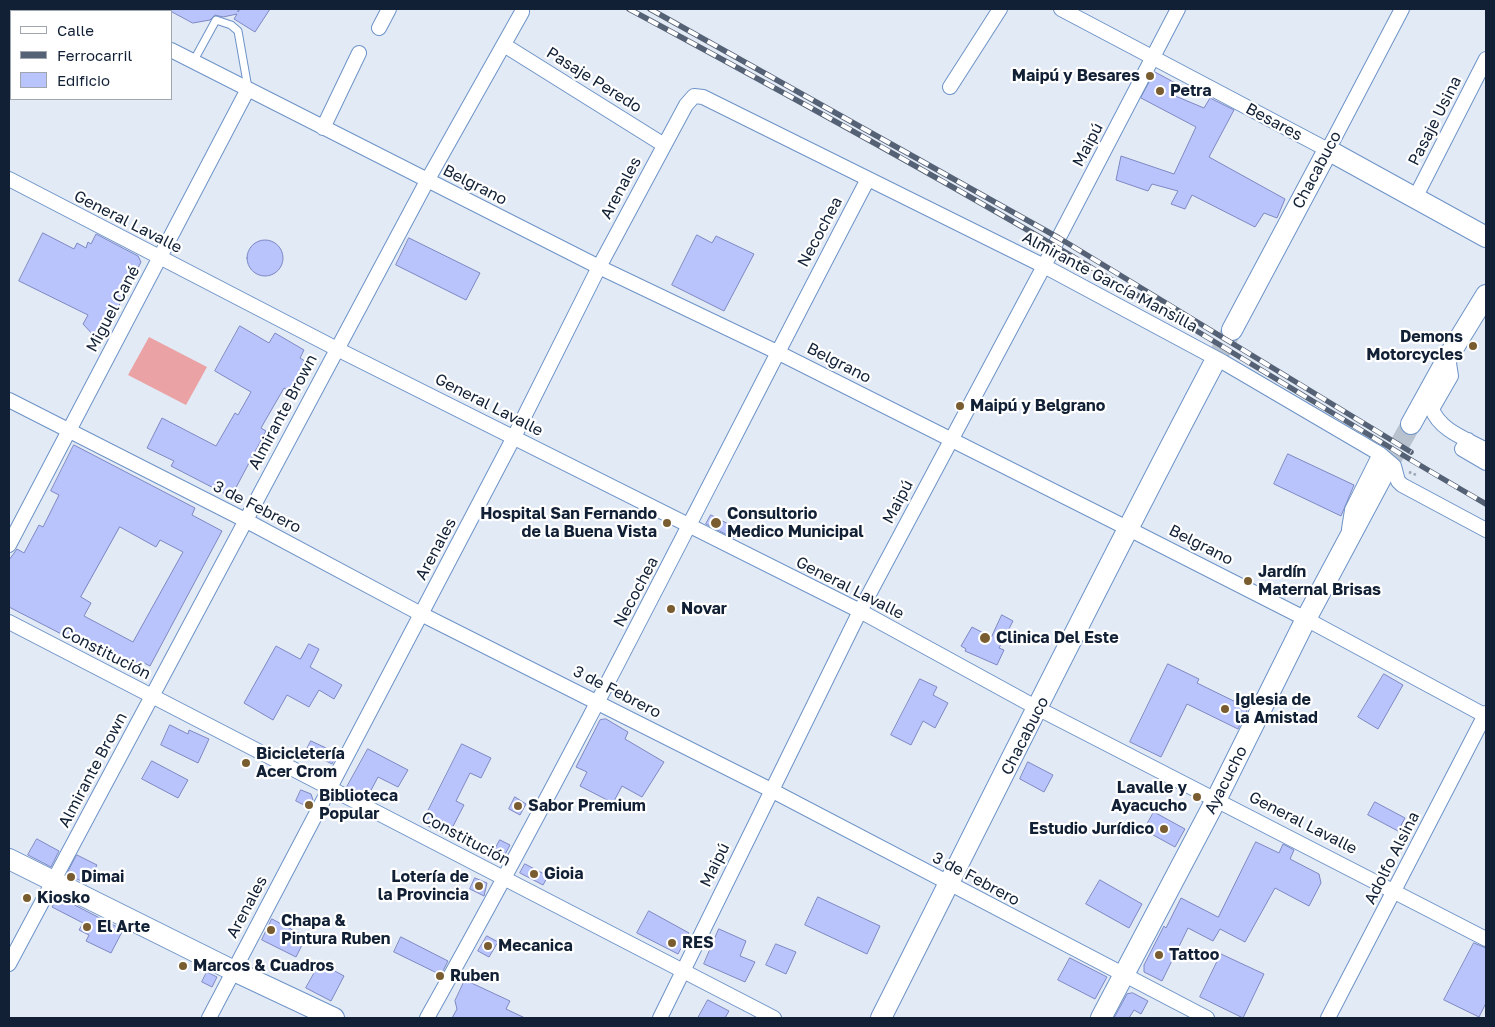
<!DOCTYPE html>
<meta charset="utf-8">
<style>
body{margin:0}
#map{position:relative;width:1495px;height:1027px;overflow:hidden;background:#e2eaf6;font-family:"Golos Text",sans-serif}
canvas{display:block}
.frame{position:absolute;inset:0;border:10px solid #112035;pointer-events:none}
.legend{position:absolute;left:10px;top:10px;width:162px;height:90px;box-sizing:border-box;background:#fff;border:1px solid #a0a6ae;margin:0;padding:6px 9px;list-style:none;font-size:15px;color:#112035}
.legend li{display:flex;align-items:center;gap:10px;height:25px}
.legend b{width:25px;border:1px solid #a0a6ae}
</style>
<div id="map">
<canvas width="1495" height="1027"></canvas>
<div class="frame"></div>
<ul class="legend">
<li><b style="height:6px;background:#fff"></b>Calle</li>
<li><b style="height:6px;background:#556174"></b>Ferrocarril</li>
<li><b style="height:14px;background:#b9c4fc"></b>Edificio</li>
</ul>
</div>
<script>
const g = document.querySelector('canvas').getContext('2d');
g.lineJoin = 'round';
function fill(path, color) { g.fillStyle = color; g.fill(path, 'evenodd'); }
function strokePath(path, color, width, dash) { g.strokeStyle = color; g.lineWidth = width; g.lineCap = dash ? 'butt' : 'round'; g.setLineDash(dash || []); g.stroke(path); }
function drawText(font, color, halo, rows, align = 'center') {
  g.font = font + ' "Golos Text",sans-serif'; g.lineWidth = 4.5; g.setLineDash([]); g.textBaseline = 'middle'; g.strokeStyle = halo; g.fillStyle = color; for (const [text, x, y, turn = 0] of rows) {
    g.save(); g.translate(x, y); g.rotate((+turn || 0) * Math.PI / 180); g.textAlign = isNaN(turn) ? turn : align; if (halo) g.strokeText(text, 0, 0); g.fillText(text, 0, 0); g.restore();
  }
}
const green = new Path2D(`
 M149,337L207,367L186,405L128,375Z`);
const building = new Path2D(`
 M167,9H238V12L240,9H270L255,32L234,19L237,14L223,17L215,15L210,20L193,23Z
 M1155,72L1179,85L1173,95L1204,108L1210,98L1234,110L1209,157L1285,199L1277,218L1264,213L1255,227L1192,195L1185,209L1171,204L1178,191L1152,184L1148,191L1116,180L1121,156L1174,174L1196,127L1141,98Z
 M43,233L74,249L77,243L86,248L88,242L91,244L96,234L138,256L141,262L104,335L96,338L83,324L88,315L19,281Z
 M697,235L712,243L716,236L754,254L724,311L672,285Z
 M409,238L480,273L466,300L396,265Z
 M247 258a18 18 0 1 1 36 0a18 18 0 1 1-36 0Z
 M240,326L269,343L275,333L304,350L300,358L311,365L294,394L284,388L261,428L266,431L231,497L171,466L174,461L147,448L162,418L216,446L235,413L238,415L251,392L215,371Z
 M74,445L195,508L192,515L222,531L150,666L142,662L137,673L9,607V560L17,549L24,553L39,525L43,527L59,495L51,491ZM120,527L156,547L160,540L183,552L133,642L84,616L91,603L81,597Z
 M1288,454L1354,485L1341,516L1274,484Z
 M711,515L738,529L733,538L706,524Z
 M1002,615L1013,621L999,648L1004,650L997,665L965,651L966,649L961,646L972,627L991,637Z
 M309,644L319,649L310,667L342,685L334,699L319,690L309,707L287,695L273,720L244,703L276,646L300,659Z
 M1168,664L1199,679L1197,683L1248,708L1238,729L1187,704L1161,757L1130,742Z
 M1384,674L1403,685L1378,729L1358,717Z
 M920,679L937,687L933,695L948,703L935,728L923,721L911,745L891,735Z
 M606,719L628,732L625,739L664,762L642,797L622,786L613,803L580,786L587,772L576,767L600,720Z
 M170,725L188,734L189,730L209,739L198,763L161,745Z
 M311,741L337,753L332,764L306,751Z
 M462,744L491,758L481,778L470,773L456,801L464,805L448,836L422,823Z
 M368,749L408,770L398,787L378,777L367,798L347,787Z
 M152,761L188,780L178,798L142,779Z
 M1028,762L1053,775L1044,792L1020,779Z
 M301,790L311,794L313,800L310,808L296,801Z
 M515,797L526,804L520,815L509,809Z
 M1375,802L1405,818L1398,831L1368,815Z
 M1154,812L1185,829L1175,847L1144,830Z
 M37,839L59,851L51,867L28,855Z
 M500,840L510,845L501,862L491,857Z
 M1256,842L1279,853L1283,844L1294,850L1290,859L1319,874L1321,883L1309,906L1275,888L1245,942L1220,929L1213,941L1188,928L1162,981L1144,972V965L1164,926L1166,928L1181,898L1218,917Z
 M77,855L97,865L87,884L67,874Z
 M525,864L548,876L543,885L520,873Z
 M475,878L487,883L484,896L470,889Z
 M1100,880L1142,904L1129,928L1086,904Z
 M818,897L880,926L867,954L805,925Z
 M61,898L123,930L111,953L86,941L89,935L79,930L83,923L52,907L56,900Z
 M649,911L689,933L678,954L637,933Z
 M272,919L306,937L296,957L262,940Z
 M719,929L746,941L740,956L755,962L745,982L704,964Z
 M487,936L498,942L489,957L478,951Z
 M401,937L448,961L441,975L394,952Z
 M1474,943L1486,948V1003L1479,1017L1444,1000Z
 M776,944L796,952L786,974L766,965Z
 M1221,954L1264,974L1243,1018L1200,997Z
 M1070,958L1107,977L1095,999L1058,980Z
 M320,963L344,976L331,1001L306,988Z
 M207,972L217,977L212,987L202,982Z
 M465,980L510,1001L506,1009L525,1018H452L457,1009L455,1001Z
 M1133,993L1148,1001L1141,1014L1134,1010L1129,1018H1114L1127,994Z
 M708,1000L729,1011L725,1018H698Z`);
const secondaryTunnel = new Path2D(`
 M1213,365L1232,330
 M1385,471L1411,424`);
const path = new Path2D(`
 M1409,472L1416,475`);
const lane = new Path2D(`
 M193,62L216,20L231,25L238,31L248,88`);
const street = new Path2D(`
 M90,9L94,11
 M1061,9L1328,150L1402,9
 M379,28L389,9
 M504,45L664,145
 M171,50L599,267L777,352L1127,528L1306,619L1486,716
 M950,87L1000,9
 M323,128L359,53
 M9,179L337,349L860,611L1039,709L1486,939
 M1415,198L1486,59
 M1448,357L1451,376L1432,409C1440,431 1467,439 1486,450
 M9,400L245,520L421,614L771,790L1207,1018
 M1468,440L1462,449L1486,463
 M1349,529L1352,510L1380,454
 M9,545L248,89
 M9,622L774,1018
 M9,964L427,181L522,12V9
 M209,1018L514,437L599,267L686,105L694,96L703,97L1044,266L1223,362L1380,454L1394,466L1398,481L1402,485L1486,530
 M427,1018C582,742 721,459 868,179
 M660,1018L860,611L1044,266L1178,9
 M1328,1018L1486,713`);
const secondary = new Path2D(`
 M1232,330L1328,150L1486,237
 M1411,424L1448,357L1486,295
 M9,859L234,971L334,1018
 M881,1018C991,800 1099,581 1213,365
 M1101,1018L1217,798L1306,619L1385,471`);
const rail = new Path2D(`
 M629,9C772,86 915,164 1055,246C1199,331 1341,420 1486,504
 M650,9L1059,238L1411,452`);
const markers = [
 [1150,76,5,"#795c30"],
 [1160,91,5,"#795c30"],
 [1473,346,5,"#795c30"],
 [960,406,5,"#795c30"],
 [667,523,5,"#795c30"],
 [716,523,6,"#795c30"],
 [1248,581,5,"#795c30"],
 [671,609,5,"#795c30"],
 [985,638,6,"#795c30"],
 [1225,709,5,"#795c30"],
 [246,763,5,"#795c30"],
 [1197,797,5,"#795c30"],
 [309,805,5,"#795c30"],
 [518,806,5,"#795c30"],
 [1164,829,5,"#795c30"],
 [534,874,5,"#795c30"],
 [71,877,5,"#795c30"],
 [479,886,5,"#795c30"],
 [27,898,5,"#795c30"],
 [87,927,5,"#795c30"],
 [271,930,5,"#795c30"],
 [672,943,5,"#795c30"],
 [488,946,5,"#795c30"],
 [1159,955,5,"#795c30"],
 [183,966,5,"#795c30"],
 [440,976,5,"#795c30"]
];
const poiNames = [
 ["Maipú y Besares",1140,76,"right"],
 ["Petra",1170,91],
 ["Demons",1463,337,"right"],
 ["Motorcycles",1463,355,"right"],
 ["Maipú y Belgrano",970,406],
 ["Hospital San Fernando",657,514,"right"],
 ["de la Buena Vista",657,532,"right"],
 ["Consultorio",727,514],
 ["Medico Municipal",727,532],
 ["Jardín",1258,572],
 ["Maternal Brisas",1258,590],
 ["Novar",681,609],
 ["Clinica Del Este",996,638],
 ["Iglesia de",1235,700],
 ["la Amistad",1235,718],
 ["Bicicletería",256,754],
 ["Acer Crom",256,772],
 ["Lavalle y",1187,788,"right"],
 ["Ayacucho",1187,806,"right"],
 ["Biblioteca",319,796],
 ["Popular",319,814],
 ["Sabor Premium",528,806],
 ["Estudio Jurídico",1154,829,"right"],
 ["Gioia",544,874],
 ["Dimai",81,877],
 ["Lotería de",469,877,"right"],
 ["la Provincia",469,895,"right"],
 ["Kiosko",37,898],
 ["Chapa &",281,921],
 ["Pintura Ruben",281,939],
 ["El Arte",97,927],
 ["RES",682,943],
 ["Mecanica",498,946],
 ["Tattoo",1169,955],
 ["Marcos & Cuadros",193,966],
 ["Ruben",450,976]
];
const streetNames = [
 ["Pasaje Peredo",594,80,32],
 ["Pasaje Usina",1435,121,-63],
 ["Besares",1274,122,28],
 ["Maipú",1088,145,-62],
 ["Chacabuco",1317,170,-62],
 ["Belgrano",475,185,27],
 ["Arenales",621,188,-62],
 ["General Lavalle",128,222,27],
 ["Necochea",820,232,-62],
 ["Almirante García Mansilla",1110,282,28],
 ["Miguel Cané",113,309,-62],
 ["Belgrano",839,363,27],
 ["General Lavalle",489,405,27],
 ["Almirante Brown",283,412,-62],
 ["Maipú",898,502,-62],
 ["3 de Febrero",257,507,27],
 ["Belgrano",1201,545,27],
 ["Arenales",436,549,-62],
 ["General Lavalle",850,588,27],
 ["Necochea",636,592,-62],
 ["Constitución",106,653,27],
 ["3 de Febrero",617,692,27],
 ["Chacabuco",1025,736,-63],
 ["Almirante Brown",93,770,-62],
 ["Ayacucho",1226,780,-63],
 ["General Lavalle",1303,823,27],
 ["Constitución",466,839,28],
 ["Adolfo Alsina",1392,858,-63],
 ["Maipú",715,865,-64],
 ["3 de Febrero",976,879,28],
 ["Arenales",247,907,-62]
];
fill(green, '#eaa2a5');
fill(building, '#b9c4fc');
strokePath(building, '#7d88c2', 1);
strokePath(secondaryTunnel, '#b8c2cf', 20, [20, 10]);
strokePath(lane, '#6d93c7', 9);
strokePath(street, '#6d93c7', 16);
strokePath(secondary, '#6d93c7', 22);
strokePath(path, '#9ba5b4', 2.5, [2.5, 2.5]);
strokePath(lane, '#fff', 7);
strokePath(street, '#fff', 14);
strokePath(secondary, '#fff', 20);
strokePath(rail, '#556174', 5.5);
strokePath(rail, '#fff', 4, [11]);
for (const [x, y, r, color] of markers) { const dot = new Path2D(); dot.arc(x, y, r, 0, 2 * Math.PI); g.fillStyle = color; g.fill(dot); strokePath(dot, '#fff', 2); }
drawText('bold 16px', '#112035', '#fff', poiNames, 'left');
drawText('16px', '#112035', '#fff', streetNames);
</script>
